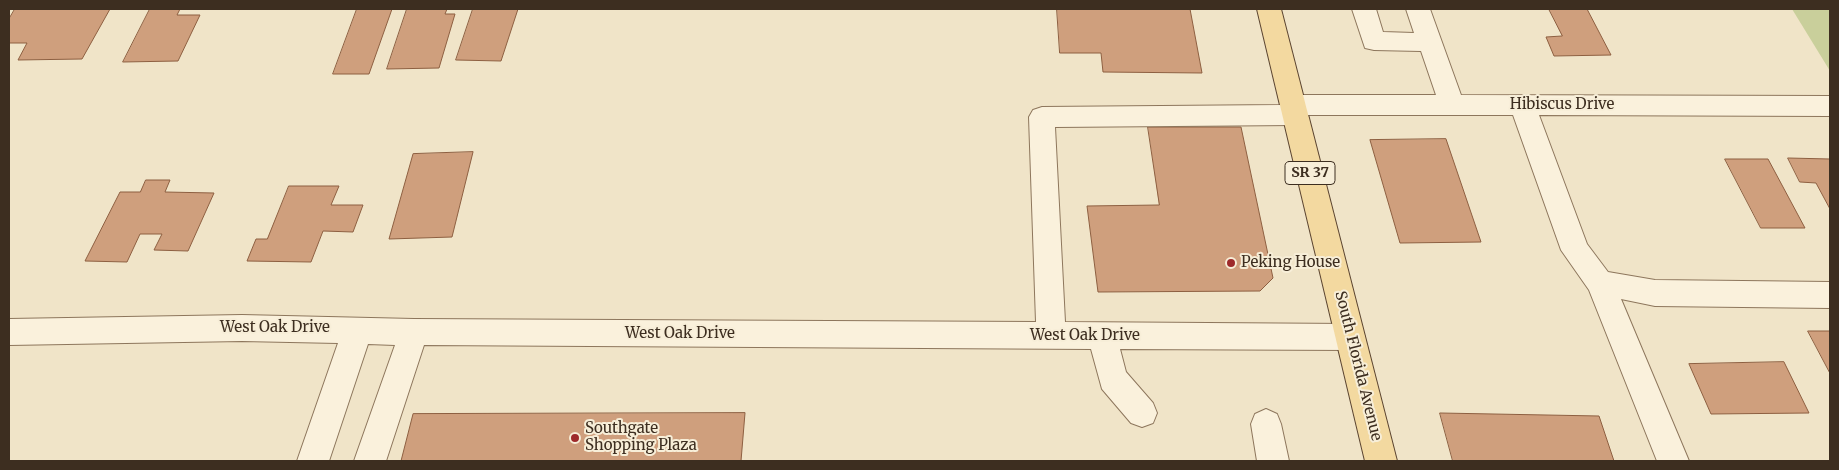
<!DOCTYPE html>
<style>
body{margin:0}
#map{position:relative;width:1839px;height:470px;overflow:hidden;background:#f0e4c8;font-family:Merriweather,serif}
canvas{display:block}
.frame{position:absolute;inset:0;border:10px solid #3d2e20;pointer-events:none}
</style>
<div id="map">
<canvas width="1839" height="470"></canvas>
<div class="frame"></div>
</div>
<script>
const g = document.querySelector('canvas').getContext('2d');
g.lineJoin = 'round';
function fill(path, color) { g.fillStyle = color; g.fill(path, 'evenodd'); }
function strokePath(path, color, width, dash) { g.strokeStyle = color; g.lineWidth = width; g.lineCap = dash ? 'butt' : 'round'; g.setLineDash(dash || []); g.stroke(path); }
function drawText(font, color, halo, rows, align = 'center') {
  g.font = font + ' Merriweather,serif'; g.lineWidth = 4; g.setLineDash([]); g.textBaseline = 'middle'; g.strokeStyle = halo; g.fillStyle = color; for (const [text, x, y, turn = 0] of rows) {
    g.save(); g.translate(x, y); g.rotate((+turn || 0) * Math.PI / 180); g.textAlign = isNaN(turn) ? turn : align; if (halo) g.strokeText(text, 0, 0); g.fillText(text, 0, 0); g.restore();
  }
}
const green = new Path2D(`
 M1792,9H1830V71Z`);
const building = new Path2D(`
 M15,9H110L82,59L18,60L27,43H9V19Z
 M150,9H180L177,15H200L178,61L123,62Z
 M357,9H392L369,74H333Z
 M407,9H447L445,14H455L439,68L387,69Z
 M473,9H518L501,61L456,60Z
 M1057,9H1190L1202,73L1103,72L1101,53H1060Z
 M1549,9H1587L1611,55L1554,56L1546,37L1562,36Z
 M1148,127H1241L1273,278L1260,291L1098,292L1087,206L1159,205Z
 M1446,139L1481,242L1400,243L1370,140Z
 M473,152L452,237L389,239L413,154Z
 M1788,158L1830,159V209L1816,183L1800,182Z
 M1725,159H1768L1805,228H1761Z
 M146,180H170L165,192L214,193L188,251L154,250L162,234H140L127,262L85,261L120,192H140Z
 M289,186H339L331,205H363L353,232L323,231L311,262L247,261L256,239H267Z
 M1808,331H1830V373Z
 M1784,362L1809,413L1711,414L1689,364Z
 M745,413L741,461H401L413,414Z
 M1440,413L1599,416L1614,461H1453Z`);
const minor = new Path2D(`
 M1352,9H1376L1383,32L1414,33L1406,9H1430L1461,95L1830,96V116L1539,115L1587,244L1608,272L1655,280L1830,282V308L1655,306L1621,299L1689,461H1657L1589,290L1561,250L1513,115H1308L1304,122L1295,125L1055,127L1065,322L1350,324L1360,328L1365,337L1360,346L1350,350L1120,349L1126,372L1153,403L1157,413L1153,423L1142,427L1131,423L1102,389L1091,349L424,345L386,461H354L395,345L368,344L329,461H297L338,343L242,341L9,345V319L242,315L414,319L1036,322L1029,117L1033,110L1042,107L1280,105L1284,98L1293,95H1436L1421,51L1374,50L1365,48Z
 M1266,409L1277,414L1281,424L1289,461H1257L1251,424L1255,414Z`);
const major = new Path2D(`
 M1257,9H1281L1397,461H1365Z`);
const markers = [
 [1231,263,5,"#9e2a2b"],
 [575,438,5,"#9e2a2b"]
];
const shields = [
 [1310,173,50]
];
const shieldNames = [
 ["SR 37",1310,173]
];
const streetNames = [
 ["Hibiscus Drive",1562,105],
 ["West Oak Drive",275,328],
 ["West Oak Drive",680,334],
 ["West Oak Drive",1085,336],
 ["South Florida Avenue",1358,366,76]
];
const poiNames = [
 ["Peking House",1241,263],
 ["Southgate",585,429],
 ["Shopping Plaza",585,446]
];
fill(green, '#c9cf9b');
fill(building, '#cf9f7d');
strokePath(building, '#8d5f41', 1);
strokePath(minor, '#8d765c', 2);
strokePath(major, '#5b4430', 2);
fill(minor, '#faf1dc');
fill(major, '#f3d9a0');
for (const [x, y, r, color] of markers) { const dot = new Path2D(); dot.arc(x, y, r, 0, 2 * Math.PI); g.fillStyle = color; g.fill(dot); strokePath(dot, '#f7eed8', 2); }
for (const [x, y, w] of shields) { const box = new Path2D(); box.roundRect(x - w / 2, y - 11.5, w, 23, 4); g.fillStyle = '#f7eed8'; g.fill(box); strokePath(box, '#3d2e20', 1); }
drawText('bold 14px', '#3d2e20', null, shieldNames);
drawText('15px', '#3d2e20', '#f7eed8', streetNames);
drawText('15px', '#3d2e20', '#f7eed8', poiNames, 'left');
</script>
